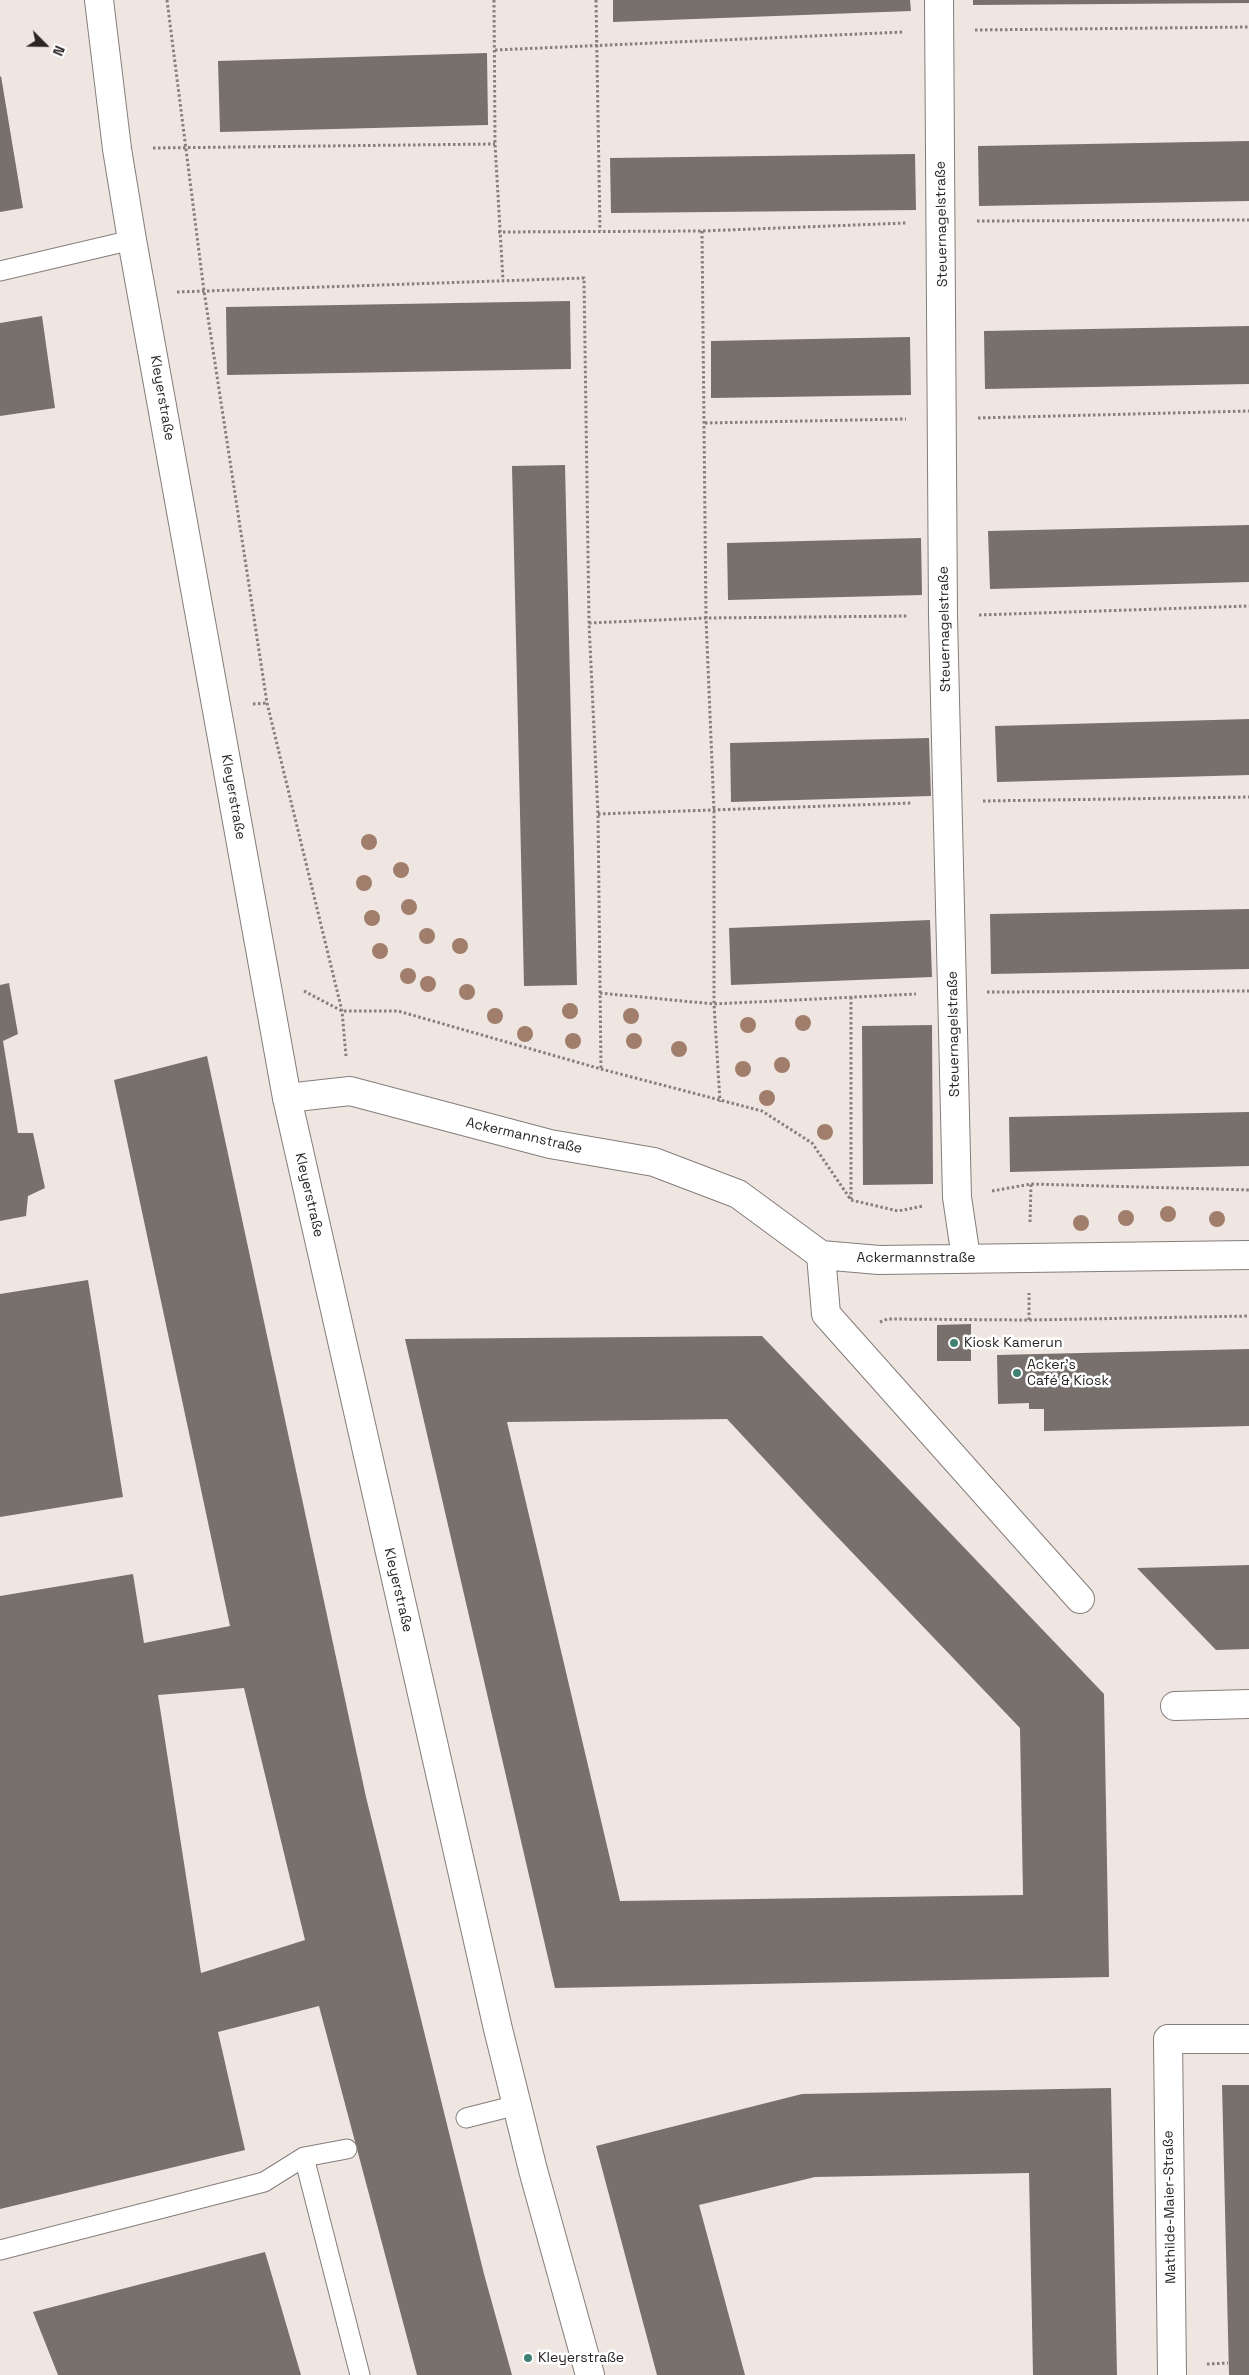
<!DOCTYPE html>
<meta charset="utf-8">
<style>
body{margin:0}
#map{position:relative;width:1249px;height:2375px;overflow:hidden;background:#efe6e2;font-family:"Space Grotesk",sans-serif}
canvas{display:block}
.north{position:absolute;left:20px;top:20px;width:50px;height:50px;-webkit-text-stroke:4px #fff;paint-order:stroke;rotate:113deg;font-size:14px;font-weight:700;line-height:20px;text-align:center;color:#292524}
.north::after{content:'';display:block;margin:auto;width:18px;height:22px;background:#292524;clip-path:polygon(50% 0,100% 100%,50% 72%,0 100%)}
</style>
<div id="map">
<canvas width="1249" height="2375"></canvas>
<div class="north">N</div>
</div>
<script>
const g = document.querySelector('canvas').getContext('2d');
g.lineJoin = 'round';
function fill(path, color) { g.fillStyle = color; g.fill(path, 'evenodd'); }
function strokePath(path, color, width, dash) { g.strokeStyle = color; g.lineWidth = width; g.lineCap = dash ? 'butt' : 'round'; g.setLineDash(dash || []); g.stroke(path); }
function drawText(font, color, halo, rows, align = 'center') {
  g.font = font + ' "Space Grotesk",sans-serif'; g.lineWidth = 5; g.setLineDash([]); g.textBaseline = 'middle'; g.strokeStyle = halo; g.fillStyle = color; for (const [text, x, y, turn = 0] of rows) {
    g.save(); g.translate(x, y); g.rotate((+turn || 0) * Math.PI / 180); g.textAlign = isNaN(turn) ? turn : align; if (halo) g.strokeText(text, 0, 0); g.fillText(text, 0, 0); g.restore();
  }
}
const building = new Path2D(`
 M613,0H910L911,11L613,22Z
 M973,0H1249V3L973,5Z
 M487,53L488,125L220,132L218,61Z
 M1,76L23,208L0,212V77Z
 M1249,141V201L979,206L978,146Z
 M915,154L916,210L611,213L610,158Z
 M570,301L571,369L227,375L226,307Z
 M42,316L55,408L0,416V323Z
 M1249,326V384L985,389L984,331Z
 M910,337L911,395L711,398V341Z
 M565,465L577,985L524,986L512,466Z
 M1249,525V582L990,589L988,531Z
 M921,538L922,595L728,600L727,543Z
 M1249,719V775L997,782L995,726Z
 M929,738L931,796L731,802L730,743Z
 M1249,909V969L991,974L990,914Z
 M930,920L932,977L731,985L729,928Z
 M9,983L18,1034L3,1041L18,1133H33L45,1188L28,1196L26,1216L0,1221V985Z
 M932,1025L933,1184L863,1185L862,1026Z
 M207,1056L366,1797L484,2274L512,2375H417L319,2006L218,2032L245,2150L0,2209V1596L133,1574L144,1643L230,1626L114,1080ZM244,1688L305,1940L201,1973L158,1695Z
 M1249,1112V1166L1010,1172L1009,1117Z
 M88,1280L123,1497L0,1517V1294Z
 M971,1324V1361H937V1325Z
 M762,1336L1104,1694L1109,1977L555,1988L405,1339ZM727,1419L823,1522L1020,1728L1023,1895L620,1901L507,1422Z
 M1249,1349V1426L1044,1431V1409H1029V1403L998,1404L997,1355Z
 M1249,1565V1649L1216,1650L1137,1568Z
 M1222,2085H1249V2375H1229Z
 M1111,2088L1117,2375H1033L1029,2173L815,2177L699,2205L745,2375H657L596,2146L802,2094Z
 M265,2252L301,2375H58L33,2312Z`);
const path = new Path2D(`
 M167,0L204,291L267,703L342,1011L346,1056
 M494,0L495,144L503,280
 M596,0L600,231
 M975,30L1249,27
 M495,50L904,32
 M153,148L495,144
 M977,221L1249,220
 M702,231L706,618L714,811V1004L720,1102
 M498,232L702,231L906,223
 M177,292L584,278L589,623L598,814L601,1069
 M978,418L1249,411
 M705,423L906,419
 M979,615L1249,606
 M589,623L706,618L908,616
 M253,704L267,703
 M983,801L1249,797
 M598,814L912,803
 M304,991L342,1011H398L601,1069L762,1111L812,1143L851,1200L898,1211L923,1206
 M987,992L1249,991
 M600,993L714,1004L916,994
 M851,997V1199
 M992,1191L1031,1184L1249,1190
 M1030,1222L1031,1184
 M1029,1320V1293
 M880,1322L887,1319L1029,1320L1249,1316
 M1207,2364L1228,2363`);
const service = new Path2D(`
 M0,271L132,240
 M466,2118L517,2105
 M304,2157L360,2375
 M0,2250L264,2182L304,2157L347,2149`);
const minor = new Path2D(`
 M939,0L943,616L957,1197L966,1258
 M287,1098L350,1091L550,1144L654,1162L738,1194L821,1255L879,1260L1249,1255
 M821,1255L826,1314L1080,1599
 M1175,1706L1249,1704
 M1172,2375L1168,2039H1249`);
const tertiary = new Path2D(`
 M99,0L117,149L132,240L287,1098L498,2029L533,2170L590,2375`);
const trees = [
 [369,842],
 [401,870],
 [364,883],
 [409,907],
 [372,918],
 [427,936],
 [460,946],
 [380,951],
 [408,976],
 [428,984],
 [467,992],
 [570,1011],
 [495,1016],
 [631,1016],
 [803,1023],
 [748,1025],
 [525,1034],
 [573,1041],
 [634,1041],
 [679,1049],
 [782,1065],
 [743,1069],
 [767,1098],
 [825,1132],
 [1168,1214],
 [1126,1218],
 [1217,1219],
 [1081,1223]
];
const markers = [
 [954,1343,5,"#408273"],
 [1017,1373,5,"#408273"],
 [528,2358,5,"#408273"]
];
const streetNames = [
 ["Steuernagelstraße",942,224,-91],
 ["Kleyerstraße",162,398,80],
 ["Steuernagelstraße",945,629,-91],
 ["Kleyerstraße",233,797,80],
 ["Steuernagelstraße",954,1034,-91],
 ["Ackermannstraße",524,1136,13],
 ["Kleyerstraße",309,1195,77],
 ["Ackermannstraße",916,1258],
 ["Kleyerstraße",398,1590,77],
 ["Mathilde-Maier-Straße",1170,2207,-91]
];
const poiNames = [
 ["Kiosk Kamerun",964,1343],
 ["Acker's",1027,1365],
 ["Café & Kiosk",1027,1381],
 ["Kleyerstraße",538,2358]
];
fill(building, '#78706c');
strokePath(service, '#857d79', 21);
strokePath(minor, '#857d79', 30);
strokePath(tertiary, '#857d79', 30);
strokePath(path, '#867f7d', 3, [2.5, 2.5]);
strokePath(service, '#fff', 19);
strokePath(minor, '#fff', 28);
strokePath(tertiary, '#fff', 28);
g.fillStyle = '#a17e6c';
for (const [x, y] of trees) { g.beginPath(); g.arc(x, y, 8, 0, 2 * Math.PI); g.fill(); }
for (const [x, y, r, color] of markers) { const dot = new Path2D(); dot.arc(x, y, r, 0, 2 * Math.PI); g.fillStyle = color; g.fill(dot); strokePath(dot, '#fff', 2); }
drawText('14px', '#292524', '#fff', streetNames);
drawText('14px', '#292524', '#fff', poiNames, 'left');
</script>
